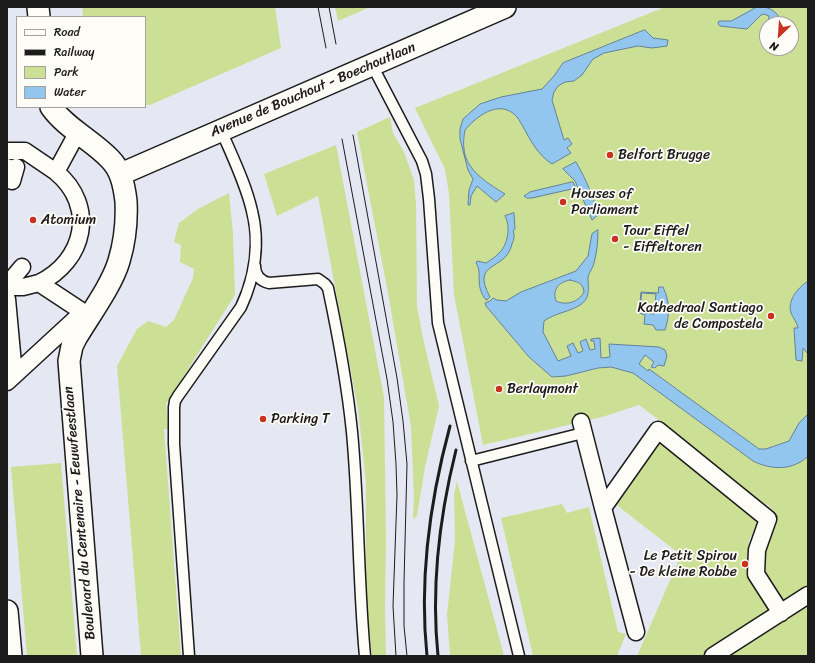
<!DOCTYPE html>
<style>
body{margin:0}
#map{position:relative;width:815px;height:663px;overflow:hidden;background:#e5e7f2;font-family:Sriracha,sans-serif}
canvas{display:block}
.frame{position:absolute;inset:0;border:8px solid #1c1c1c;pointer-events:none}
.legend{position:absolute;left:16px;top:16px;width:130px;height:92px;box-sizing:border-box;background:#fdfcf7;border:1px solid #a3a29f;margin:0;padding:5px 7px;list-style:none;font-size:12px;color:#1c1c1c}
.legend li{display:flex;align-items:center;gap:8px;height:20px}
.legend b{width:20px;border:1px solid #a3a29f}
.north{position:absolute;left:759px;top:16px;width:40px;height:40px;box-sizing:border-box;background:#fdfcf7;border:1px solid #a3a29f;border-radius:50%;rotate:205deg;font-size:11px;font-weight:700;line-height:16px;text-align:center;color:#1c1c1c}
.north::after{content:'';display:block;margin:auto;width:14px;height:18px;background:#c8321e;clip-path:polygon(50% 0,100% 100%,50% 72%,0 100%)}
</style>
<div id="map">
<canvas width="815" height="663"></canvas>
<div class="frame"></div>
<ul class="legend">
<li><b style="height:5px;background:#fdfcf7"></b>Road</li>
<li><b style="height:5px;background:#1c1c1c"></b>Railway</li>
<li><b style="height:11px;background:#cce095"></b>Park</li>
<li><b style="height:11px;background:#92c6ef"></b>Water</li>
</ul>
<div class="north">N</div>
</div>
<script>
const g = document.querySelector('canvas').getContext('2d');
g.lineJoin = 'round';
function fill(path, color) { g.fillStyle = color; g.fill(path, 'evenodd'); }
function strokePath(path, color, width, dash) { g.strokeStyle = color; g.lineWidth = width; g.lineCap = dash ? 'butt' : 'round'; g.setLineDash(dash || []); g.stroke(path); }
function drawText(font, color, halo, rows, align = 'center') {
  g.font = font + ' Sriracha,sans-serif'; g.lineWidth = 3.5; g.setLineDash([]); g.textBaseline = 'middle'; g.strokeStyle = halo; g.fillStyle = color; for (const [text, x, y, turn = 0] of rows) {
    g.save(); g.translate(x, y); g.rotate((+turn || 0) * Math.PI / 180); g.textAlign = isNaN(turn) ? turn : align; if (halo) g.strokeText(text, 0, 0); g.fillText(text, 0, 0); g.restore();
  }
}
const green = new Path2D(`
 M82,7H275L281,48L150,105H145V17H83Z
 M335,7H370L338,21Z
 M665,7H808V588L781,605L761,574L764,543L777,514L767,504L749,540L747,577L772,612L701,656H637L681,555L614,503L667,426L639,405L602,417L483,445L454,295L449,194L445,169L415,108ZM767,24H791V48H767Z
 M390,117L393,133L404,152L414,180L416,205L417,306L423,338L439,406L425,467L417,516L413,519L414,496L411,427L388,293L357,132Z
 M336,145L384,397L386,541L385,607L386,656H372L369,628L366,592V482L358,409L318,196L277,216L264,174Z
 M229,193L233,234L235,295L166,404L168,429H164L181,656H141L117,366L137,329L148,321L166,327L174,320L193,278L194,269L180,262L181,245L174,242L179,223L198,209Z
 M61,463L77,656H27L11,467Z
 M457,481L504,656H450L447,615L455,540L454,495Z
 M562,504L567,513L589,507L618,632L626,634L617,656H533L501,518Z
 M808,604V654L804,656H729Z`);
const water = new Path2D(`
 M757,7C766,6 774,9 779,17L776,24H768L769,16L764,14L761,15L747,29L720,26L718,24L719,21H731Z
 M645,30L653,38L668,40L667,46L652,48L638,46L604,53L593,59L582,75L574,81L565,82L558,86L554,92L552,100L564,140L568,138L572,144L567,148L571,153L552,164C537,154 531,141 522,125C520,122 518,117 515,115C498,99 476,117 465,130C464,136 463,143 464,149C466,171 489,184 505,194L496,202L477,186L471,196L470,205H468L469,190L473,179L468,170L460,139V129L463,119L480,104L501,97L542,89L554,76L563,63Z
 M576,162C586,179 593,196 598,215L592,220L575,181L563,169Z
 M573,182L576,188L532,198H527L524,196L530,192Z
 M514,213L515,229L513,231C515,236 514,239 512,244C506,272 470,260 490,297L488,299L486,300C474,285 483,273 476,263L477,261L486,263C490,260 496,257 499,253C508,245 511,226 505,216Z
 M598,230C598,241 597,252 594,263C593,268 589,272 588,277C588,288 591,298 580,305C569,312 555,313 544,321L543,332L558,361L571,356L567,346L573,343L578,353L583,351L580,342L586,339L590,350L595,349L594,341H591V339L600,338L601,358L610,357L609,344L659,347L665,350L667,356L664,366L658,365L655,368L651,367L654,362L645,355L639,364L648,371L649,369L759,449H766L789,441L799,423L808,414V456C793,471 771,470 753,461L633,373L611,367L598,368L566,376L552,377L529,357L486,306L485,303L490,301L493,298L497,300L506,301L521,292L576,271L588,256L592,234ZM570,280C578,282 583,283 584,292C579,302 566,306 556,301C552,289 559,282 570,280Z
 M808,281V354L803,348L802,361L796,360L794,328H798C797,322 793,318 791,313C787,300 798,288 808,281Z
 M659,287H663C670,302 670,314 665,330H656L653,325L644,324L645,315L639,313L641,292L658,293ZM642,293L656,294L654,314L640,313Z`);
const service = new Path2D(`
 M372,65L422,161L426,174L429,199L438,323L519,656
 M255,266C255,275 260,281 269,283L318,279L325,284L328,288C338,335 347,383 352,432C359,506 358,581 365,656
 M471,461L583,433
 M189,656L174,444V407L175,401L178,396L241,307C255,277 260,243 252,211C246,184 232,156 221,130`);
const pedestrian = new Path2D(`
 M7,151H25L56,172L75,137
 M7,167L12,181L16,167
 M39,283C85,261 97,206 56,172
 M7,285L22,267
 M7,287H23L39,283L83,312L7,382
 M7,299L14,375
 M581,422L603,508
 M636,632L603,508L658,430L768,519L757,550L756,574L781,613
 M713,656L808,595`);
const minor = new Path2D(`
 M38,7L39,17
 M51,107C66,128 92,140 110,159C121,170 124,185 126,201C127,221 125,241 119,261C112,285 89,316 76,338L72,346L69,361L92,656
 M121,174L505,7
 M7,611L11,656`);
const tram = new Path2D(`
 M318,7L326,48
 M329,7L336,44
 M353,135L397,378L403,421L407,464L404,582V626L407,656
 M342,139L387,379L393,422L396,464L397,495L393,606L396,656`);
const rail = new Path2D(`
 M427,656C419,579 430,500 450,426
 M438,656C431,587 439,518 456,450`);
const markers = [
 [610,155,4,"#c8321e"],
 [563,202,4,"#c8321e"],
 [33,220,4,"#c8321e"],
 [615,239,4,"#c8321e"],
 [771,316,4,"#c8321e"],
 [499,389,4,"#c8321e"],
 [263,419,4,"#c8321e"],
 [745,564,4,"#c8321e"]
];
const streetNames = [
 ["Avenue de Bouchout - Boechoutlaan",313,90,-23],
 ["Boulevard du Centenaire - Eeuwfeestlaan",80,513,-95]
];
const poiNames = [
 ["Belfort Brugge",618,155],
 ["Houses of",571,194],
 ["Parliament",571,210],
 ["Atomium",41,220],
 ["Tour Eiffel",623,231],
 ["- Eiffeltoren",623,247],
 ["Kathedraal Santiago",763,308,"right"],
 ["de Compostela",763,324,"right"],
 ["Berlaymont",507,389],
 ["Parking T",271,419],
 ["Le Petit Spirou",737,556,"right"],
 ["- De kleine Robbe",737,572,"right"]
];
fill(green, '#cce095');
fill(water, '#92c6ef');
strokePath(water, '#63829b', 1);
strokePath(service, '#1c1c1c', 13);
strokePath(pedestrian, '#1c1c1c', 19);
strokePath(minor, '#1c1c1c', 24);
strokePath(service, '#fdfcf7', 10);
strokePath(pedestrian, '#fdfcf7', 16);
strokePath(minor, '#fdfcf7', 21);
strokePath(tram, '#1c1c1c', 1);
strokePath(rail, '#1c1c1c', 3);
for (const [x, y, r, color] of markers) { const dot = new Path2D(); dot.arc(x, y, r, 0, 2 * Math.PI); g.fillStyle = color; g.fill(dot); strokePath(dot, '#fdfcf7', 1.5); }
drawText('14px', '#1c1c1c', '#fdfcf7', streetNames);
drawText('14px', '#1c1c1c', '#fdfcf7', poiNames, 'left');
</script>
